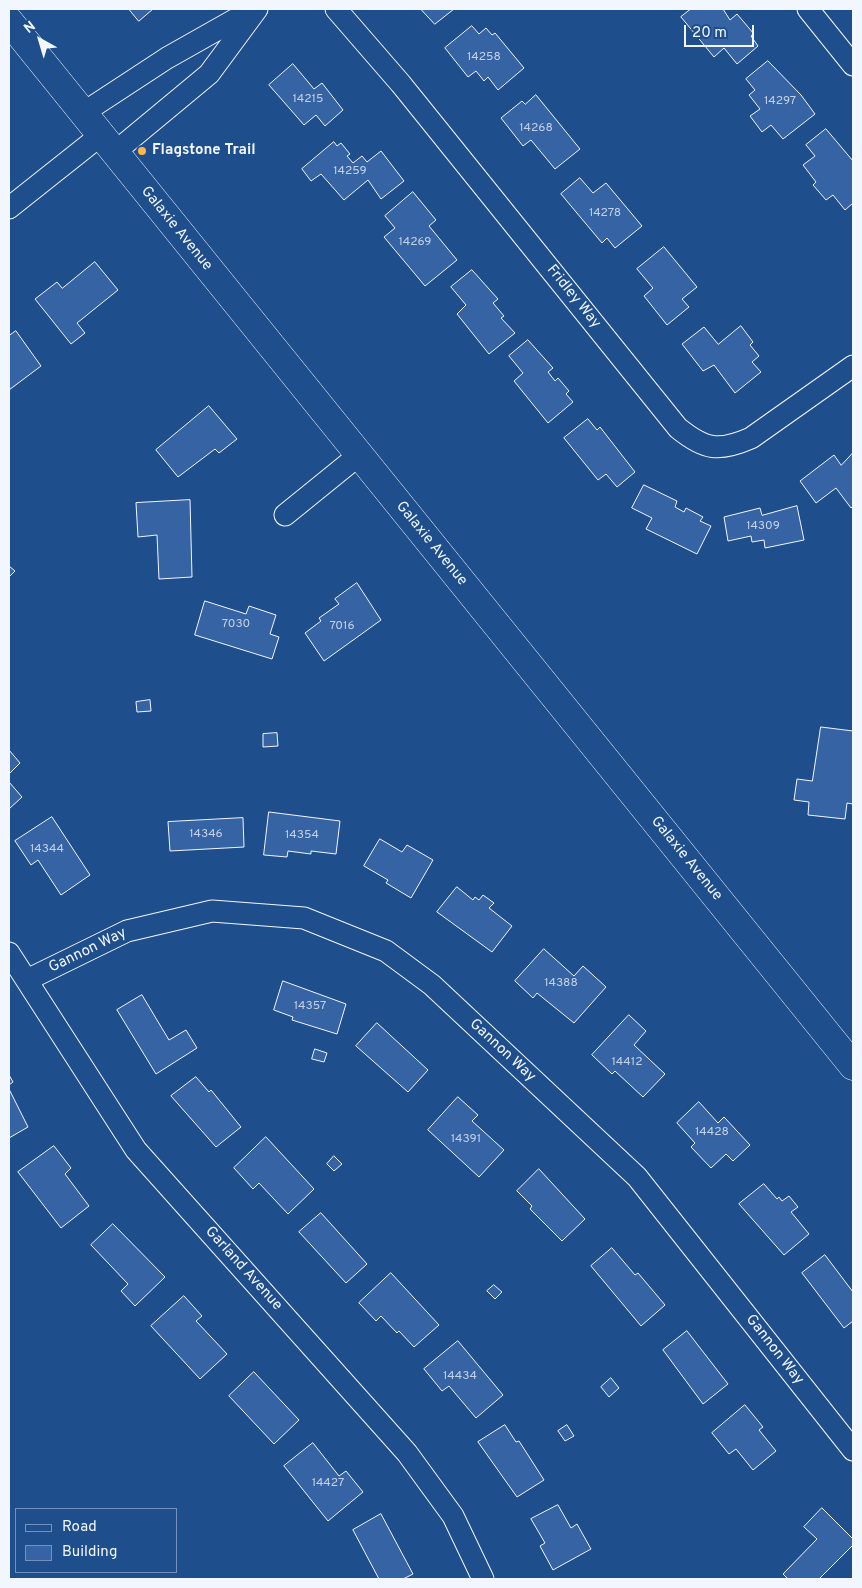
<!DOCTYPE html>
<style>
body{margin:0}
#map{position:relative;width:862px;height:1588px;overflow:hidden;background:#1f4e8c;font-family:Overpass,sans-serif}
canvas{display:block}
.frame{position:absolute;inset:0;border:10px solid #f2f6ff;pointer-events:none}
.legend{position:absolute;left:15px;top:1508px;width:162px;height:65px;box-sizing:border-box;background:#1f4e8c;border:1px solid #7391ba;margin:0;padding:6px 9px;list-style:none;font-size:15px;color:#f2f6ff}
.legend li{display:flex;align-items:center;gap:10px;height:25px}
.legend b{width:25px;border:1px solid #7391ba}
.north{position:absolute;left:15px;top:15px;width:50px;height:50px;-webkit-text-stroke:4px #1f4e8c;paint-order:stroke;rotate:321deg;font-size:14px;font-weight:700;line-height:20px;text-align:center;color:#f2f6ff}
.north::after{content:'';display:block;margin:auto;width:18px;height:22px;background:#f2f6ff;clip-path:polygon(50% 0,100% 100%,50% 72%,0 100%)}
.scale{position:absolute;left:684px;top:25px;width:70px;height:22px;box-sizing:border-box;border:2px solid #f2f6ff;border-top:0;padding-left:6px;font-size:15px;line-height:18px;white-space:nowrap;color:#f2f6ff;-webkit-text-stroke:4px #1f4e8c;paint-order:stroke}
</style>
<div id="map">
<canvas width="862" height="1588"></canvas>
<div class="frame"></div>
<ul class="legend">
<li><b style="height:6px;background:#1f4e8c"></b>Road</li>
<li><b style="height:14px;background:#3563a3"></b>Building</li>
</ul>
<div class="north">N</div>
<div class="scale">20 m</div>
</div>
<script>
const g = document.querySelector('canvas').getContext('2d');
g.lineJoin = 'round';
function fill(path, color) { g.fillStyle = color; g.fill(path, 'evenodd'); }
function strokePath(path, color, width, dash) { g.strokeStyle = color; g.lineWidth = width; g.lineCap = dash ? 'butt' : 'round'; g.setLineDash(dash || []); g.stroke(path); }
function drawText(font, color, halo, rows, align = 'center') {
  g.font = font + ' Overpass,sans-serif'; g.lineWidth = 4; g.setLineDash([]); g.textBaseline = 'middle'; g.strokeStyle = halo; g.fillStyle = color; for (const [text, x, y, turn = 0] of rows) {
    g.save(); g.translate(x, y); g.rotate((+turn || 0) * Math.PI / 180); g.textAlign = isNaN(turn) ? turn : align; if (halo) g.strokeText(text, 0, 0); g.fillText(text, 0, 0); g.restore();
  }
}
const building = new Path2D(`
 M129,9H153L139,21Z
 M421,9H454L435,24Z
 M691,9H723L730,20L737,14L754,34L751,36L758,46L737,64L724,48L714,57L681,17Z
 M472,26L479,34L486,28L492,35L495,33L524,68L498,90L488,77L484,81L476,71L468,77L445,48Z
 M768,61L801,95L815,114L783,139L771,125L762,132L750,116L760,109L749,95L755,90L746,79Z
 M293,64L314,89L322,83L343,110L325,126L316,115L304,125L269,85Z
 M536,95L580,149L555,169L531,140L523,146L501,118L522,101L525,104Z
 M826,129L853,161V203L845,210L833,195L826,200L813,185L816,182L803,165L815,156L806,145Z
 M334,142L337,146L341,143L350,154L347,156L353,163L362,156L367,162L381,151L404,181L381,199L368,180L344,200L321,174L311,181L302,169Z
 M580,178L593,193L606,183L642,226L615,248L607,238L602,243L561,194Z
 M413,192L436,220L429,226L457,260L425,286L384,237L395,228L385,216Z
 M664,247L697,287L682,299L689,307L667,325L644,296L653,288L637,269Z
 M95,262L118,290L77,323L85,333L71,344L35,299L57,282L62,288Z
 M472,270L498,299L493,303L504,316L501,318L515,333L489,354L457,314L466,305L451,287Z
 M741,326L753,342L750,345L759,356L752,362L761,372L735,393L714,365L703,371L682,344L704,327L718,344Z
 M16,331L41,366L9,390V336Z
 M528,340L553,368L548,372L555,381L558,378L569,391L566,394L573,402L548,423L514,381L523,373L509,356Z
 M209,406L237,439L219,453L215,449L178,477L156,450Z
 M588,419L597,430L600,427L635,472L617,487L606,474L598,480L564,438Z
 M853,453V506L851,508L836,488L816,503L800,481L834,455L841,465Z
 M644,485L677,501L675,507L684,512L686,508L703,517L700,521L711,526L697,554L646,529L652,518L632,508Z
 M190,500L192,577L159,579L157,535L138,537L136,503Z
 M797,506L804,540L765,548L764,540L752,542L751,536L728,541L724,517L760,508L762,515Z
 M9,566L15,571L9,577Z
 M357,583L381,620L324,661L305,633L321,621L319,618L339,604L335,599Z
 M205,601L246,614L249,606L276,615L270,634L279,637L272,659L195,635Z
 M150,700L151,711L137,712L136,702Z
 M821,727L853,731V804L847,803L845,819L808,815L809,802L794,800L797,779L812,781Z
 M277,733L278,746L263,747V734Z
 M9,750L20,763L9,774Z
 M9,782L22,797L9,809Z
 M269,812L340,821L336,854L311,851V854L288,851L287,857L264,855Z
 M52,817L90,875L61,895L38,860L31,865L15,841Z
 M243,818L244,847L170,851L168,822Z
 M380,839L402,852L407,845L433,860L411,898L386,883L388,880L364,866Z
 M457,887L473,900L475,897L479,900L483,895L494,903L489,908L512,926L492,952L437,912Z
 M544,949L574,976L583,966L606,987L574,1023L537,993L533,998L515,981Z
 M283,981L346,1004L337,1034L292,1020L293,1017L274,1010Z
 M142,995L169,1040L186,1030L197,1048L156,1074L117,1010Z
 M629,1015L646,1031L634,1045L665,1074L643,1097L615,1071L612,1074L592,1055Z
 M377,1023L428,1070L408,1092L356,1046Z
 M315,1049L327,1053L324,1062L312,1059Z
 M9,1075L13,1082L9,1085Z
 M196,1077L209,1092L211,1090L241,1127L216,1147L171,1096Z
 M9,1089L28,1127L9,1138Z
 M458,1097L478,1115L472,1121L504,1150L479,1177L428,1130Z
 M699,1102L718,1123L724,1117L750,1145L733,1161L726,1154L711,1168L691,1147L695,1143L677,1123Z
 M266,1137L314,1189L288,1214L259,1183L253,1189L234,1168Z
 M54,1146L71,1168L65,1174L89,1206L61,1228L18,1172Z
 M334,1156L342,1164L334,1171L327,1164Z
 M539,1169L585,1219L562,1241L530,1209L532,1206L517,1191Z
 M764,1184L777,1199L779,1197L782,1201L789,1196L798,1207L791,1212L809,1234L784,1255L739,1204Z
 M321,1213L367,1264L346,1283L299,1232Z
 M113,1224L165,1277L135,1306L121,1291L128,1284L91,1245Z
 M612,1248L635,1275L638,1273L665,1305L641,1326L591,1266Z
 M825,1255L853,1292V1321L844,1328L802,1273Z
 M391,1273L439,1325L414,1347L399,1331L397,1333L381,1316L376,1321L359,1303Z
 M494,1285L502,1292L495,1299L487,1291Z
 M184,1296L202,1316L196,1321L227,1354L200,1379L151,1326Z
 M687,1331L728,1384L703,1404L663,1350Z
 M458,1341L503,1395L476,1418L449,1386L442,1391L424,1369Z
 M254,1372L299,1420L274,1444L229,1396Z
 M611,1378L619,1388L609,1397L601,1387Z
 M745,1405L763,1427L759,1430L776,1451L753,1470L736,1449L729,1454L712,1433Z
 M505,1425L516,1442L519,1441L544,1480L517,1497L478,1442Z
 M567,1425L574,1436L565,1441L558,1431Z
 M313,1443L339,1476L346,1471L363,1492L328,1521L284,1466Z
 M558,1505L571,1528L577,1524L591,1549L553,1570L540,1546L545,1543L531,1519Z
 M822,1508L853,1539V1545L819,1579H788L783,1574L817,1539L804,1527Z
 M381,1514L413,1574L403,1579H379L353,1530Z`);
const street = new Path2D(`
 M336,9L401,84L678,428C705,450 719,452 751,438L853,366
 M808,9L853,65
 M83,113L167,58L252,10
 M115,152L209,74L257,9
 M9,208L101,135
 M285,515L359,455
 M9,953L136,1150L407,1453L453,1516L483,1579
 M27,980L127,931L212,911L304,918L386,951L432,985L637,1177L853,1450`);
const secondary = new Path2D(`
 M9,21L853,1066`);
const markers = [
 [142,151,5,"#ffb74d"]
];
const numberNames = [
 ["14258",484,58],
 ["14215",308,100],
 ["14297",780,102],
 ["14268",536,129],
 ["14259",350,172],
 ["14278",605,214],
 ["14269",415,243],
 ["14309",763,527],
 ["7030",236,625],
 ["7016",342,627],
 ["14346",206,835],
 ["14354",302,836],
 ["14344",47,850],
 ["14388",561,984],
 ["14357",310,1007],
 ["14412",627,1063],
 ["14428",712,1133],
 ["14391",466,1140],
 ["14434",460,1377],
 ["14427",328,1484]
];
const poiNames = [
 ["Flagstone Trail",152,151]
];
const streetNames = [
 ["Galaxie Avenue",176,229,51],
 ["Fridley Way",573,297,51],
 ["Galaxie Avenue",431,544,51],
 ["Galaxie Avenue",686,859,51],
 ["Gannon Way",88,951,-26],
 ["Gannon Way",502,1051,43],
 ["Garland Avenue",243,1269,48],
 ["Gannon Way",774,1350,52]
];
fill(building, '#3563a3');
strokePath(building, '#f2f6ff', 1);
strokePath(street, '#f2f6ff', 23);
strokePath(secondary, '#f2f6ff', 29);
strokePath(street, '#1f4e8c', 21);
strokePath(secondary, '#1f4e8c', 28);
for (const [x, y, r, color] of markers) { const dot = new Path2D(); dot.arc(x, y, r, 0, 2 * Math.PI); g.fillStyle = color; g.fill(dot); strokePath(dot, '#1f4e8c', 2); }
drawText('12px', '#c3d1e8', null, numberNames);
drawText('bold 15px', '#f2f6ff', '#1f4e8c', poiNames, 'left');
drawText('15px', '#f2f6ff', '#1f4e8c', streetNames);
</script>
